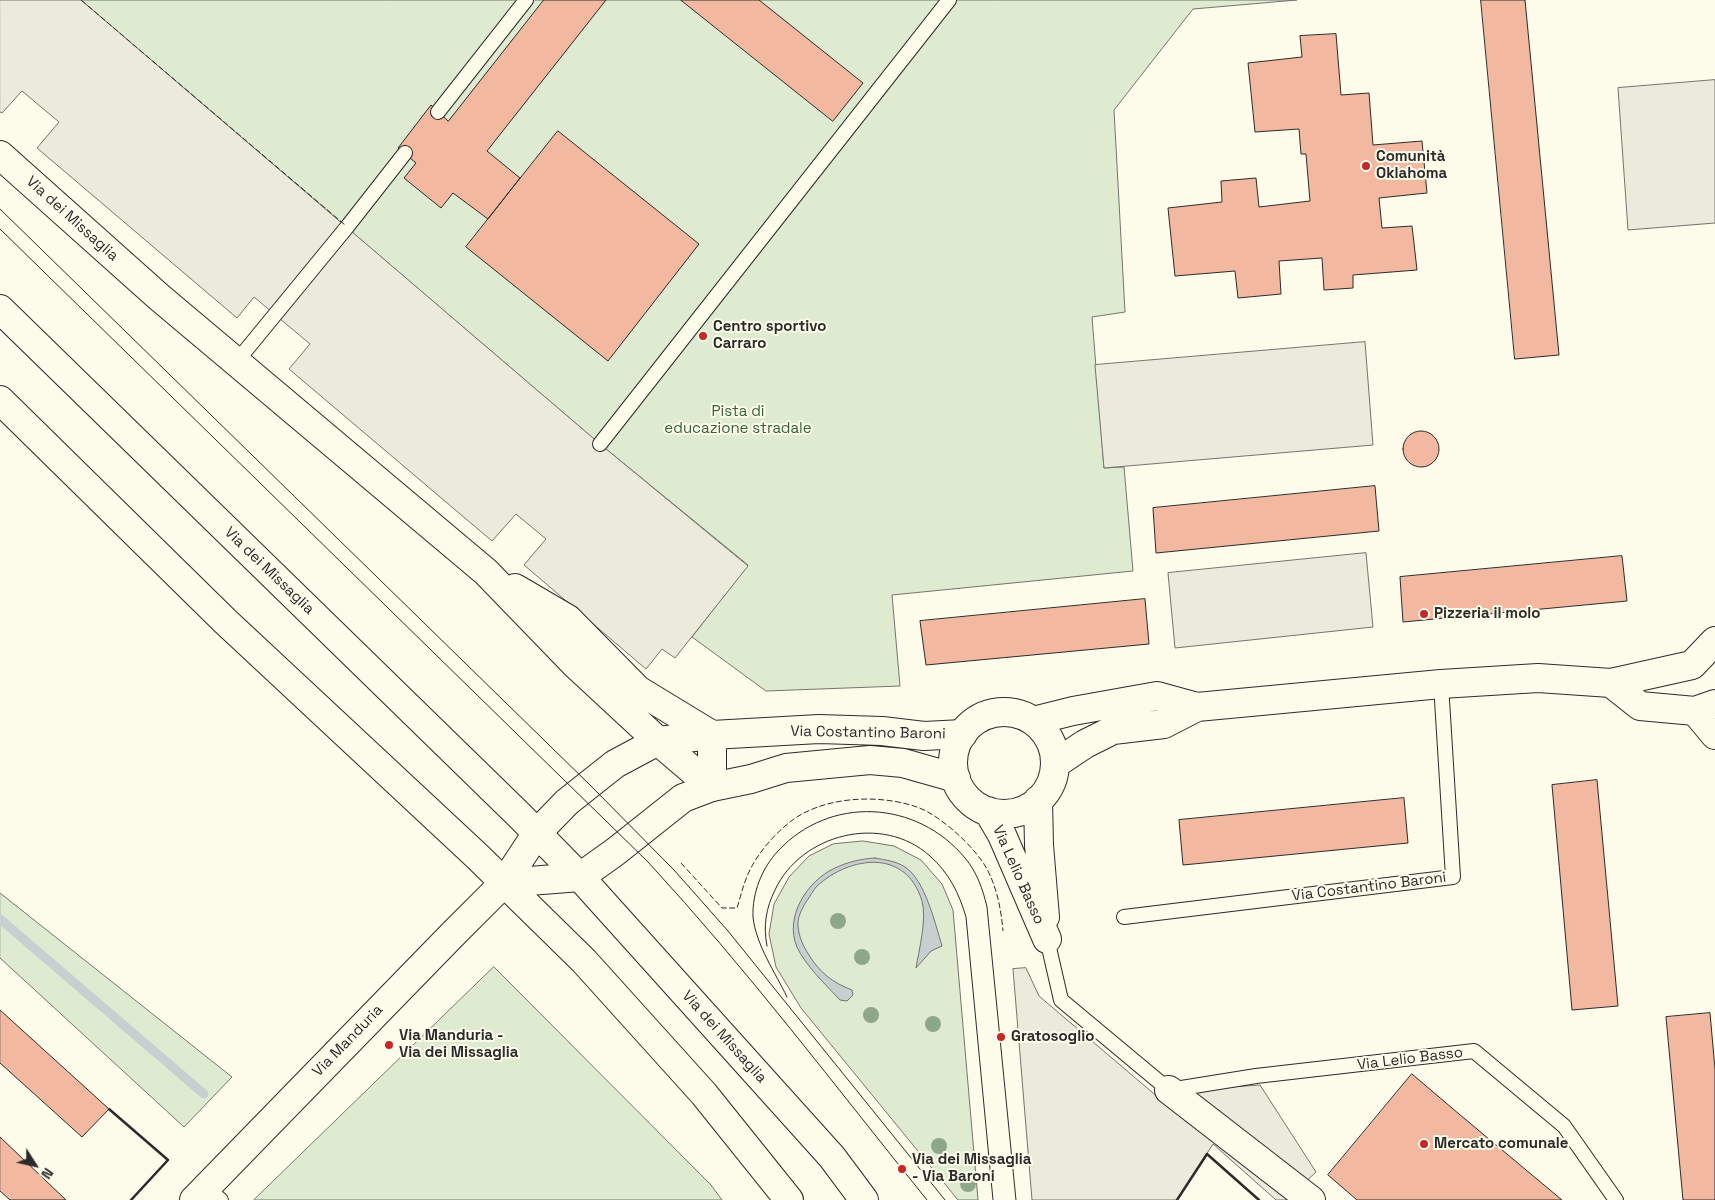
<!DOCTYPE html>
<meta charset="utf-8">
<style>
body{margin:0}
#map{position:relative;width:1715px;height:1200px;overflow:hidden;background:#fdfbea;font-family:"Space Grotesk",sans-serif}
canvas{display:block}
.north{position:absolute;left:10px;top:1140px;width:50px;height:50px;-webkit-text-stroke:4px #fdfbea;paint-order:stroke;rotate:125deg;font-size:14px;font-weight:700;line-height:20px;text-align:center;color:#2b2b2b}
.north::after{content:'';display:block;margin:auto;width:18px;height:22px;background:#2b2b2b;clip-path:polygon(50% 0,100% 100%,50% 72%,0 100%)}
</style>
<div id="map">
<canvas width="1715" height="1200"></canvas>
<div class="north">N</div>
</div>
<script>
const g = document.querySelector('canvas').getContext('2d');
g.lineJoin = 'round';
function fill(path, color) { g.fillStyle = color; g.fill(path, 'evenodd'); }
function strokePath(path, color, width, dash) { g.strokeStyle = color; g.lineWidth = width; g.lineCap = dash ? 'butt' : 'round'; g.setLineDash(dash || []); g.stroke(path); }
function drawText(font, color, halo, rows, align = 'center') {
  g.font = font + ' "Space Grotesk",sans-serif'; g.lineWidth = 4; g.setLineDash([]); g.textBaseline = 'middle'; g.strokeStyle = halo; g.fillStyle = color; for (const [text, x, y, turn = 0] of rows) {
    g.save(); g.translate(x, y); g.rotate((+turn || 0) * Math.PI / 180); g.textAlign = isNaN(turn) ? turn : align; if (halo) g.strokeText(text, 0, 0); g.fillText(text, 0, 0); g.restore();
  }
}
const green = new Path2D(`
 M81,0H1297L1193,9L1114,110L1125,312L1092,317L1104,468L1124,467L1133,571L892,595L900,686L766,691L692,637L748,565L600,444Z
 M863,841L894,846L921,860L942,884L953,910L978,1200H958L801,1008L776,967L769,934L774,904L789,877L809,856L833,844Z
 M0,893L232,1077L184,1127L0,958Z
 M494,967L711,1185L722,1200H254Z`);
const parking = new Path2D(`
 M0,0H81L600,444L748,566L675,658L662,649L646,669L524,565L546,539L516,514L492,541L289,369L310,344L254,297L237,318L37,148L59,122L22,91L2,113L0,112Z
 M1715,80V223L1628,230L1618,88Z
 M1365,342L1373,445L1104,468L1095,365Z
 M1366,553L1373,627L1175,648L1168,573Z
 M1026,968L1039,996L1166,1104L1187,1090L1260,1085L1316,1172L1286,1200H1276L1213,1144L1177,1200H1032L1013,969Z`);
const water = new Path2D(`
 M875,858C885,860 896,861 905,867C925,880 935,923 942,946L931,951L916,968C919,950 927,919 922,901C906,848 850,856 817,886C813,890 810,897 806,902C802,909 797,918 798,926C799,937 803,946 809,955C819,972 833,983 852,990L853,995L847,1001L840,1000C826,985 805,965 797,947C784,917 807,881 835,868C848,862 860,859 875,858Z`);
const stream = new Path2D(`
 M0,919L204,1094`);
const building = new Path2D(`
 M544,0H606L487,151L520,178L488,219L453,193L441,208L404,178L416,163L398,148L431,105L448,121Z
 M681,0H759L863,83L833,121Z
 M1481,0H1525L1559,355L1515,359Z
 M1336,34L1341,95L1369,93L1373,145L1422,141L1427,193L1379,198L1382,228L1412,226L1417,270L1353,275V288L1324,290L1322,258L1279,261L1281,294L1238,298L1235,271L1175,276L1168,208L1222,202L1221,181L1256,178L1259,207L1310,201L1306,154H1301L1299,129L1255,132L1248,63L1302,57L1300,36Z
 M558,131L699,244L608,361L466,247Z
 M1403 449a18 18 0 1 1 36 0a18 18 0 1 1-36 0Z
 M1375,486L1379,531L1156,553L1153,508Z
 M1622,556L1627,601L1403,622L1400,577Z
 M1145,599L1149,644L926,665L920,621Z
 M1597,780L1618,1006L1572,1010L1552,785Z
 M1404,798L1408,843L1183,865L1179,820Z
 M0,1010L109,1109L82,1137L0,1063Z
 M1710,1013L1715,1069V1200H1683L1666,1017Z
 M1412,1074L1459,1114L1562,1200H1357L1328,1175Z
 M0,1137L66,1200H10L0,1191Z`);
const lane = new Path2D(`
 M438,112L526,0
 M237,361L347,227L405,153
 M600,444L949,0
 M1124,917L1453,877L1441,684
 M1047,939L1061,1000L1169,1090L1256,1076L1474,1051L1564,1126L1616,1200
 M206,1187L221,1200`);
const street = new Path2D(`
 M1611,683L1640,706L1695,711L1715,704
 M1695,711L1715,735
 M953 763a51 51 0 1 1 102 0a51 51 0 1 1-102 0Z
 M1033,721L1073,711L1157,696L1197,707L1441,684L1538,678L1611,683L1692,665L1715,641
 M1055,764L1085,744L1113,730L1164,724L1197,707
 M1038,800L1039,845L1045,917
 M988,811L1002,835L1047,939
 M1169,1090L1311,1200
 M194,1200L453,934L504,883L537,833L567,802L615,764L658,741L712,735V787L683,798L615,852L580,877L504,883`);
const secondary = new Path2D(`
 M0,155L159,297L486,572L576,665L658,741L712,787L751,779L786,768L870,760L903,763L956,778
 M0,309L519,815L580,877L832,1157L864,1200
 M0,400L225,621L478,857L584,961L704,1094L789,1200
 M515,588L568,619L638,690L712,735L819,729L882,731L924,736L963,734`);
const tram = new Path2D(`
 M0,209L589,784L674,870L728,931L945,1200
 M0,229L648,862C747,969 835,1086 927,1200
 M767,946C763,926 766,908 775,890C801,834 882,813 930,856C949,873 959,893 966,917L993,1200
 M787,997C775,972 756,945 753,917C752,893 762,868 778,851C830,795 917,800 965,858C977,872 983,890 987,907L1016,1200`);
const fence = new Path2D(`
 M81,0L345,225
 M681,863L722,908H737C740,899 742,889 746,879C754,856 780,826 802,814C835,796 882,795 917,807C940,815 975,847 987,869C997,888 1001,909 1003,931`);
const wall = new Path2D(`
 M109,1109L168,1160L131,1200
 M1177,1200L1207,1154L1259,1200`);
const trees = [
 [838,921],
 [862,957],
 [871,1015],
 [933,1024],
 [939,1146],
 [968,1184]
];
const markers = [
 [1366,166,5,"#c62828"],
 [703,336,5,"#c62828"],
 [1424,614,5,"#c62828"],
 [1001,1037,5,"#c62828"],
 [389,1045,5,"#c62828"],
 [1424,1144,5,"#c62828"],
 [902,1169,5,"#c62828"]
];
const poiNames = [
 ["Comunità",1376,157],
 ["Oklahoma",1376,174],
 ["Centro sportivo",713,327],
 ["Carraro",713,344],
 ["Pizzeria il molo",1434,614],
 ["Via Manduria -",399,1036],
 ["Via dei Missaglia",399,1053],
 ["Gratosoglio",1011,1037],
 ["Mercato comunale",1434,1144],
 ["Via dei Missaglia",912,1160],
 ["- Via Baroni",912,1177]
];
const streetNames = [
 ["Via dei Missaglia",72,219,42],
 ["Via dei Missaglia",269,571,44],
 ["Via Costantino Baroni",868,733,1],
 ["Via Lelio Basso",1018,875,66],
 ["Via Costantino Baroni",1369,887,-7],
 ["Via dei Missaglia",724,1037,48],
 ["Via Manduria",348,1041,-46],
 ["Via Lelio Basso",1410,1059,-7]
];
const parkNames = [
 ["Pista di",738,412],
 ["educazione stradale",738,429]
];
fill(green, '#deebd1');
strokePath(green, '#74746e', 1);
fill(parking, '#eceadb');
strokePath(parking, '#74746e', 1);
fill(water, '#c7d0d0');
strokePath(water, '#74746e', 1);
strokePath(stream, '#c7d0d0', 9);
fill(building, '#f2b8a0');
strokePath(building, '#2b2b2b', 1);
strokePath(lane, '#2b2b2b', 16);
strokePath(street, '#2b2b2b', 30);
strokePath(secondary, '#2b2b2b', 30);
strokePath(lane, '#fdfbea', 14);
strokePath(street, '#fdfbea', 28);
strokePath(secondary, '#fdfbea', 28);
strokePath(tram, '#2b2b2b', 1);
strokePath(fence, '#2b2b2b', 1, [6, 2.5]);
strokePath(wall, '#2b2b2b', 2.5);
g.fillStyle = '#8ea78a';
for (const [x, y] of trees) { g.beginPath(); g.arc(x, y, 8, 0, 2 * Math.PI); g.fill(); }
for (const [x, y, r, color] of markers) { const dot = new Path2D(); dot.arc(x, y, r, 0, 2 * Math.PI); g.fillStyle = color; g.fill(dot); strokePath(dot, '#fdfbea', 2); }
drawText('bold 15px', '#2b2b2b', '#fdfbea', poiNames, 'left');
drawText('15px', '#2b2b2b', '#fdfbea', streetNames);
drawText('15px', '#34623c', '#fdfbea', parkNames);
</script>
